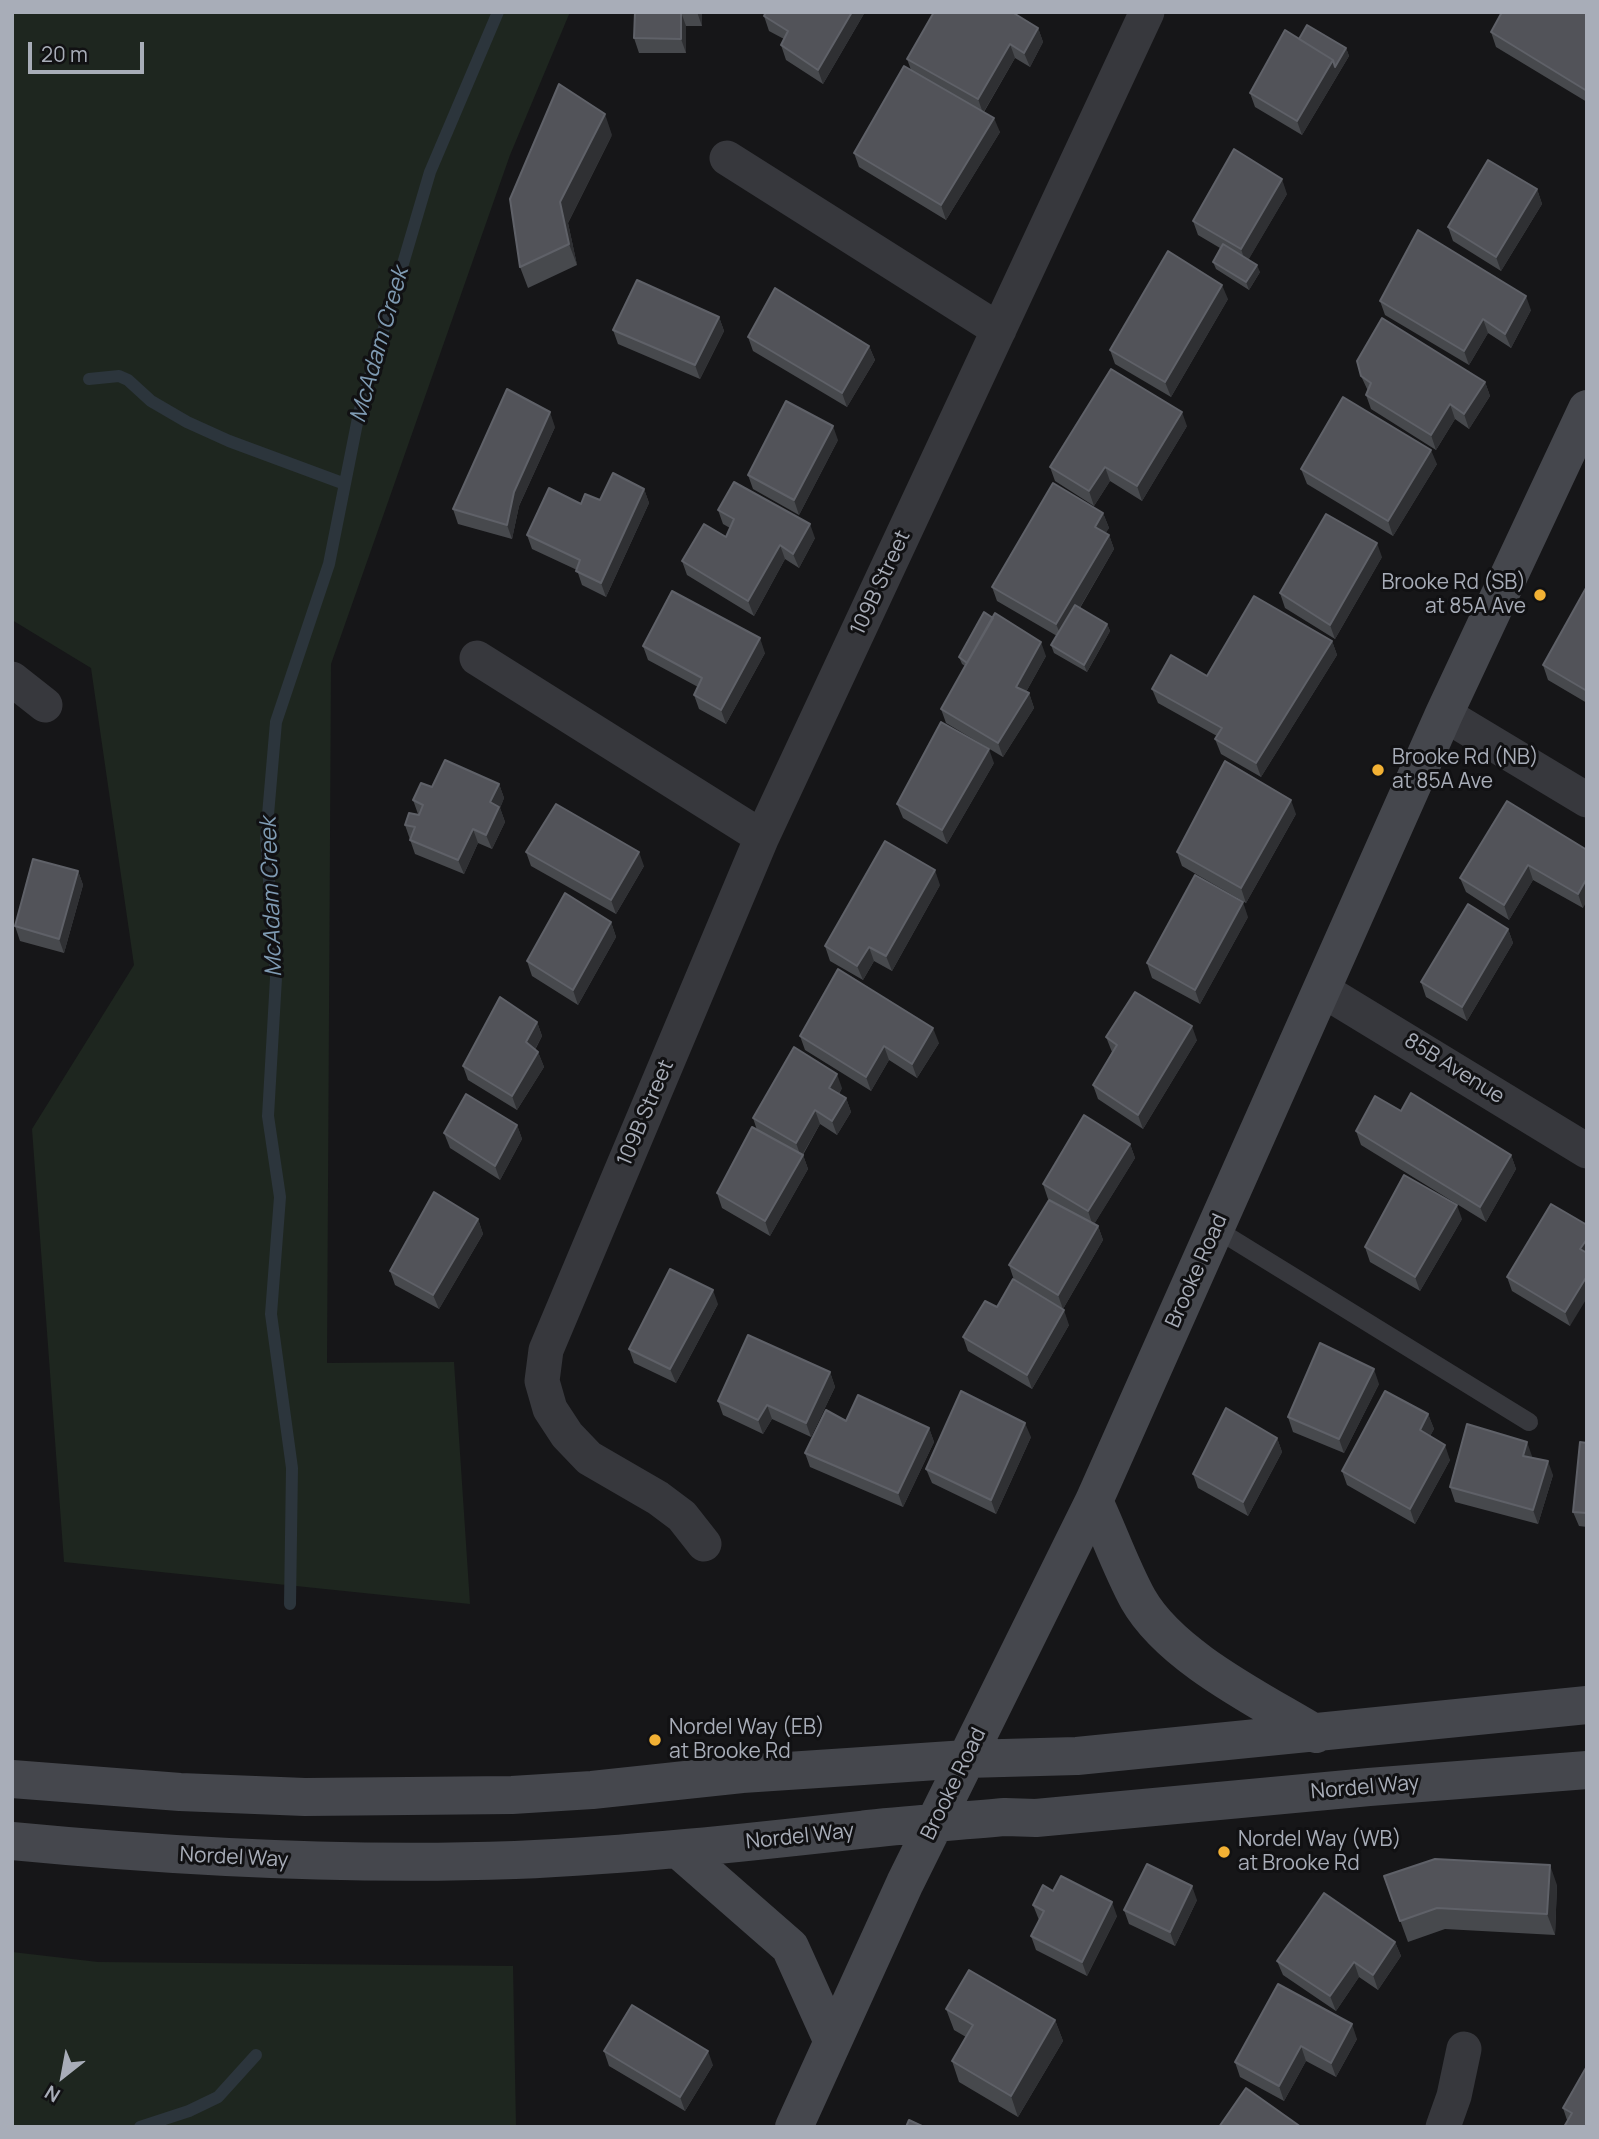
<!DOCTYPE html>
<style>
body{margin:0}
#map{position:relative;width:1599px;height:2139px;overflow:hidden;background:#161618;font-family:Manrope,sans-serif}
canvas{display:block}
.frame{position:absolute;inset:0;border:14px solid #a8adb8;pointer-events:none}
.north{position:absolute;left:28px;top:2041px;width:70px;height:70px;-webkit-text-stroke:5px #111113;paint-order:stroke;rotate:211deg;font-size:19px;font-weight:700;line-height:28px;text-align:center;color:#a8adb8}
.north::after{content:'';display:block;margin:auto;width:24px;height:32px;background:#a8adb8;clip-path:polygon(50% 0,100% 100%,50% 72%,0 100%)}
.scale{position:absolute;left:28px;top:42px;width:116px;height:32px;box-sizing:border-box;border:4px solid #a8adb8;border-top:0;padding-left:9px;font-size:21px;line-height:24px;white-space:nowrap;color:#a8adb8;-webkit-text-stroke:5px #111113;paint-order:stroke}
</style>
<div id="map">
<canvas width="1599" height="2139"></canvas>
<div class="frame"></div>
<div class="north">N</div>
<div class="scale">20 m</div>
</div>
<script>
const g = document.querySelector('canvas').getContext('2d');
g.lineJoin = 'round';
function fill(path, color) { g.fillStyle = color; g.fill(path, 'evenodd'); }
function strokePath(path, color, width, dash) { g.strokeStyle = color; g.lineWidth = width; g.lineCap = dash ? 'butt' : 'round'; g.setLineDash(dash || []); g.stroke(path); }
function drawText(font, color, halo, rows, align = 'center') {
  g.font = font + ' Manrope,sans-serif'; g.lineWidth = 6; g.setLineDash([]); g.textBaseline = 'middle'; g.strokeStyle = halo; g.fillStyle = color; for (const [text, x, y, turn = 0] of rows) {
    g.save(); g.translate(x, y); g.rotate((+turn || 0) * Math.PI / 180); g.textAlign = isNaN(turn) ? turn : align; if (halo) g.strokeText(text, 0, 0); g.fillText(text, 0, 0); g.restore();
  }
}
const green = new Path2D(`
 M12,12H570L510,155L331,664L327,1363L454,1362L470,1604L64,1562L32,1129L134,965L91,668L12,620Z
 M12,1952L98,1962L513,1966L516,2127H12Z`);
const stream = new Path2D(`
 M89,379L119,376L128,380L151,401L187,422L229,441L345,484
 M290,1604L292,1468L271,1314L280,1197L268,1116L276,978L266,838L276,722L329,564L359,413L430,172L498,12
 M140,2127L189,2111L218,2097L256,2055`);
const lane = new Path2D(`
 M1216,1229L1529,1422`);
const street = new Path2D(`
 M727,158L999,330
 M477,658L762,837
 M12,679L45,705
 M1444,714L1587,800
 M1321,989L1587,1151
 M704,1544L682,1516L658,1498L589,1458L567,1435L550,1409L542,1381L546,1350L762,837L1147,12
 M1443,2127L1454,2096L1464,2049`);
const secondary = new Path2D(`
 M1094,1501C1109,1533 1121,1568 1138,1599C1171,1657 1260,1700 1316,1734
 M12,1779L180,1792L305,1797L512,1795L592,1790L742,1774L848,1767L966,1759L1077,1756L1587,1705
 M12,1841C179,1857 347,1866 515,1860C633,1855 750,1842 868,1829C914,1824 960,1821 1005,1817L1036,1818L1369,1787L1587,1770
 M679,1850L790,1947L832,2040
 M794,2127L905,1883L1094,1501L1444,714L1587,409`);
const wall = new Path2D(`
 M635,12H702V26H686V53H639L634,38Z
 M865,12L823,84L786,60L781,45L784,39L769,31L764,16Z
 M1587,12V102L1496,47L1491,32Z
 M1038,28L1043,42L1030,67L1015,58L984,112L1000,132L946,220L859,167L854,153L911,70L907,59Z
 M1299,39L1346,48L1349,56L1302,135L1255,107L1250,93Z
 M612,135L568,223L577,265L528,288L520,267Z
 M1537,189L1542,204L1501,271L1453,241L1448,227Z
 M1287,194L1248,260L1260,272L1249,290L1216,269L1213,262L1220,248L1198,235L1193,221Z
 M1228,299L1171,397L1115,364L1110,350Z
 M1380,301L1531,310L1511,348L1488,333L1469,365L1385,315Z
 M719,317L724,331L700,379L618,344L613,330Z
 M748,337L869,346L875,360L847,407L753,351Z
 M1361,376L1485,382L1490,396L1469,429L1455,419L1436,450L1371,409L1366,395L1368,391Z
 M1187,426L1142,501L1110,481L1094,506L1055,481L1050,467Z
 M555,427L519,506L512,539L458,524L453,509Z
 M838,440L799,515L753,489L748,475Z
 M1437,464L1393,536L1307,484L1301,469Z
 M644,489L649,503L606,597L582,585L577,570L532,549L527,535L581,504Z
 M718,510L815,538L799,568L785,559L754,616L687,575L682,561L726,537L730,528L723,524Z
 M1103,513L1109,528L1105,533L1109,535L1114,549L1080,608L1107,624L1110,631L1087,672L1054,653L1051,645L1057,636L997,601L992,587Z
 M1382,557L1335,639L1285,608L1280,593Z
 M1587,589V703L1548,680L1543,665Z
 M1332,641L1337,655L1261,777L1221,754L1215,739L1217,736L1158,703L1152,689L1207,676Z
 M643,646L765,653L726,724L699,709L694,695L698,687L648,660Z
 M1046,656L1026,692L1029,693L1034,708L1003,757L946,723L941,709L965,666L962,664L959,657Z
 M994,763L947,844L903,818L897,804Z
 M499,784L504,798L500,808L505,822L492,849L478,843L464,874L415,854L405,825L419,815L418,814L413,800L432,787Z
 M1296,814L1246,903L1182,866L1177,852Z
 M1587,850L1583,908L1533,880L1509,920L1466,892L1460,878Z
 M526,852L644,866L616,914L531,866Z
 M78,871L83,885L64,953L20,941L15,926Z
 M940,885L892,971L874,961L863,980L830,961L825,946Z
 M1248,917L1200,1004L1152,978L1147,963Z
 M611,922L616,937L578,1005L532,976L527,961Z
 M1508,929L1513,943L1467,1021L1426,997L1421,982Z
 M537,1022L542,1036L535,1050L538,1052L544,1067L517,1110L468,1080L463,1066Z
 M800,1036L939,1043L917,1078L889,1060L871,1091L805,1050Z
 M1106,1037L1197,1040L1143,1129L1098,1099L1093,1085L1112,1052Z
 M842,1088L839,1094L846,1098L851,1112L837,1135L820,1124L803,1155L808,1169L770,1236L722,1208L717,1193L757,1130L753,1118Z
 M1401,1111L1511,1155L1516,1169L1486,1222L1361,1145L1356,1131Z
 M517,1125L522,1139L500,1180L450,1148L444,1133Z
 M1130,1144L1135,1158L1094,1224L1098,1226L1103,1240L1063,1309L1014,1280L1009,1265L1063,1207L1048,1199L1043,1184Z
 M478,1219L483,1234L439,1309L395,1285L390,1271Z
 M1462,1219L1420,1291L1370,1262L1365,1247Z
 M1587,1225L1570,1326L1512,1291L1507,1277Z
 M718,1304L676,1383L634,1363L629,1349Z
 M997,1307L1069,1325L1032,1389L968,1351L963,1337Z
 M830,1372L835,1387L811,1437L772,1419L763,1434L723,1415L718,1401Z
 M1379,1384L1344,1453L1293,1432L1288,1417Z
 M1428,1414L1434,1429L1430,1436L1450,1460L1415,1524L1347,1485L1342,1471Z
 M846,1421L929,1428L934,1442L903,1507L810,1467L805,1453Z
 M1031,1437L996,1514L932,1483L926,1469Z
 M1277,1438L1282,1452L1248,1516L1198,1488L1193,1474Z
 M1587,1443V1527L1579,1526L1573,1512Z
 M1532,1456L1531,1458L1553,1475L1538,1524L1455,1502L1450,1487Z
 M1384,1876L1557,1885L1555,1935L1445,1929L1408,1942Z
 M1053,1891L1117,1916L1087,1976L1036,1950L1031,1936L1039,1920L1033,1905Z
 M1197,1900L1175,1946L1129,1924L1124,1910Z
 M1395,1942L1401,1956L1378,1990L1359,1977L1336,2011L1283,1975L1277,1961Z
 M1278,1984L1357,2039L1336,2077L1306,2061L1284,2101L1240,2077L1235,2062Z
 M946,2009L1055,2020L1063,2041L1018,2117L959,2082L952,2061L966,2037L954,2030Z
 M604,2051L713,2065L685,2111L609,2066Z
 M1587,2066V2127L1567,2120L1563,2108Z`);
const shadedWall = new Path2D(`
 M681,12L686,26V53L681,39Z
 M697,12H702V26Z
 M852,12H865L823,84L818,70Z
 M1038,28L1043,42L1030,67L1024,53Z
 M1010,44L1015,58L983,113L978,99Z
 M1346,48L1349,56L1302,135L1297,121L1333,60Z
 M605,114L612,135L568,223L577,265L569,244L560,202Z
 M994,118L1000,132L946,220L941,205Z
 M1282,179L1287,194L1246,264L1241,249Z
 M1537,189L1542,204L1501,271L1496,257Z
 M1257,265L1260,272L1249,290L1246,282Z
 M1222,285L1228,299L1171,397L1165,382Z
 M1526,296L1531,310L1511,348L1505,334Z
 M719,317L724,331L700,379L695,365Z
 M1483,319L1488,333L1469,365L1464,351Z
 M869,346L875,360L847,407L842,393Z
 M1485,382L1490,396L1469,429L1464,414Z
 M1450,404L1455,419L1436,450L1431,435Z
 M550,412L555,427L519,506L512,539L507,525L514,492Z
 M1182,412L1187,426L1142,501L1137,486Z
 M833,426L838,440L799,515L794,500Z
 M1431,450L1437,464L1393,536L1388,521Z
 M1105,467L1110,481L1094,506L1089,491Z
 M644,489L649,503L606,597L601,583Z
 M1103,513L1109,528L1101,541L1095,527Z
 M810,524L815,538L799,568L793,554Z
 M1109,535L1114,549L1062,638L1056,624Z
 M1377,543L1382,557L1335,639L1330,625Z
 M780,545L785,559L754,616L748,601Z
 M1107,624L1110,631L1087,672L1084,665Z
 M760,638L765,653L726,724L721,710Z
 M1332,641L1337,655L1261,777L1256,763Z
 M1041,642L1046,656L1021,701L1016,687Z
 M1029,693L1034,708L1003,757L998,743Z
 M989,749L994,763L947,844L942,830Z
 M499,784L504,798L500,808L505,822L492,849L486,835L490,802Z
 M1291,800L1296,814L1246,903L1241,888Z
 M473,829L478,843L464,874L458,860Z
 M639,852L644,866L616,914L611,900Z
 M1528,865L1533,880L1509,920L1504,905Z
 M935,870L940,885L892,971L886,956Z
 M78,871L83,885L64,953L59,939Z
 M1587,878V901L1583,908L1578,894Z
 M1243,902L1248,917L1200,1004L1195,990Z
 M611,922L616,937L578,1005L573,990Z
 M1508,929L1513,943L1467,1021L1462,1007Z
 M869,947L874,961L863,980L857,966Z
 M537,1022L542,1036L531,1057L526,1042Z
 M1192,1026L1197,1040L1143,1129L1138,1115Z
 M933,1028L939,1043L917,1078L912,1064Z
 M884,1046L889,1060L871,1091L866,1077Z
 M538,1052L544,1067L517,1110L512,1096Z
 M837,1074L842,1088L834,1102L829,1088Z
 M846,1098L851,1112L837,1135L832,1121Z
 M815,1110L820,1124L801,1157L796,1143Z
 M517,1125L522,1139L500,1180L495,1166Z
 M1130,1144L1135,1158L1093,1226L1088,1211Z
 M803,1155L808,1169L770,1236L765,1221Z
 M1511,1155L1516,1169L1486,1222L1480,1207Z
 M1457,1205L1462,1219L1420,1291L1415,1277Z
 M478,1219L483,1234L439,1309L433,1295Z
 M1098,1226L1103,1240L1063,1309L1058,1295Z
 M1587,1239V1262L1580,1249Z
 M1587,1276V1298L1570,1326L1565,1312Z
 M713,1290L718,1304L676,1383L670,1369Z
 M1064,1310L1069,1325L1032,1389L1027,1375Z
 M1374,1369L1379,1384L1344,1453L1339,1439Z
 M830,1372L835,1387L811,1437L806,1423Z
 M767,1405L772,1419L763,1434L758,1420Z
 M1428,1414L1434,1429L1425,1445L1420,1430Z
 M1025,1423L1031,1437L996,1514L991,1500Z
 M929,1428L934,1442L903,1507L898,1493Z
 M1277,1438L1282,1452L1248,1516L1243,1502Z
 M1527,1442L1532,1456L1528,1470L1523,1456Z
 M1445,1445L1450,1460L1415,1524L1410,1509Z
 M1548,1461L1553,1475L1538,1524L1533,1510Z
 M1550,1865L1557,1885L1555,1935L1547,1914Z
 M1192,1886L1197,1900L1175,1946L1170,1932Z
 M1112,1902L1117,1916L1087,1976L1082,1962Z
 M1395,1942L1401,1956L1378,1990L1373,1975Z
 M1354,1962L1359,1977L1336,2011L1330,1996Z
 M1055,2020L1063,2041L1018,2117L1011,2096Z
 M1352,2024L1357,2039L1336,2077L1331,2063Z
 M1301,2046L1306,2061L1284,2101L1279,2086Z
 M708,2051L713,2065L685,2111L680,2097Z`);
const building = new Path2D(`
 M635,12H681V39L634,38Z
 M766,12H852L818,70L781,45L788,31L764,16Z
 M934,12H1012L1038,28L1024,53L1010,44L978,99L907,59Z
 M1502,12H1587V91L1491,32Z
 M1307,25L1346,48L1335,67L1333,60L1299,39Z
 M1285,30L1333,60L1297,121L1250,93Z
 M904,66L994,118L941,205L854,153Z
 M559,84L605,114L560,202L569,244L520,267L510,199Z
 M1234,149L1282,179L1241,249L1193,221Z
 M1488,160L1537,189L1496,257L1448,227Z
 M1418,230L1526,296L1505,334L1483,319L1464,351L1380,301Z
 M1223,244L1257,265L1246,282L1213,262Z
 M1168,251L1222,285L1165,382L1110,350Z
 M637,280L719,317L695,365L613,330Z
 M775,288L869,346L842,393L748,337Z
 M1382,318L1485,382L1464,414L1450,404L1431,435L1366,395L1371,383L1361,376L1357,361Z
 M1111,369L1182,412L1137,486L1105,467L1089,491L1050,467Z
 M507,389L550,412L514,492L507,525L453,509Z
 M1343,397L1431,450L1388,521L1301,469Z
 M786,401L833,426L794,500L748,475Z
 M613,473L644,489L601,583L576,571L580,560L527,535L549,488L581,504L585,494L600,500Z
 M734,482L810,524L793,554L780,545L748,601L682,561L704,524L726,537L734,519L718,510Z
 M1053,483L1103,513L1095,527L1109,535L1056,624L992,587Z
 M1326,514L1377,543L1330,625L1280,593Z
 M1586,588L1587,589V691L1543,665Z
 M672,591L760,638L721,710L694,695L702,678L643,646Z
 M1254,596L1332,641L1256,763L1215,739L1222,728L1152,689L1171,655L1207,676Z
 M1075,605L1107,624L1084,665L1051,645Z
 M984,612L993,618L967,663L959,657Z
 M995,613L1041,642L1016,687L1029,693L998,743L941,709Z
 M941,722L989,749L942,830L897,804Z
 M445,760L499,784L490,802L499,807L486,835L473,829L458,860L410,840L415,827L405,825L409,813L419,815L423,805L413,800L421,783L432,787Z
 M1225,761L1291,800L1241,888L1177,852Z
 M1507,801L1587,850V878L1578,894L1528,865L1504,905L1460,878Z
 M556,804L639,852L611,900L526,852Z
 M885,841L935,870L886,956L869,947L857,966L825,946Z
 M33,859L78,871L59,939L15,926Z
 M1195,875L1243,902L1195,990L1147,963Z
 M565,893L611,922L573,990L527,961Z
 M1468,904L1508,929L1462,1007L1421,982Z
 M838,969L933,1028L912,1064L884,1046L866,1077L800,1036Z
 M1135,992L1192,1026L1138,1115L1093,1085L1117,1045L1106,1037Z
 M500,997L537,1022L526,1042L538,1052L512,1096L463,1066Z
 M794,1047L837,1074L829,1088L846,1098L832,1121L815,1110L796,1143L753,1118Z
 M1411,1093L1511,1155L1480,1207L1356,1131L1375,1096L1401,1111Z
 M466,1094L517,1125L495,1166L444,1133Z
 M1084,1115L1130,1144L1088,1211L1043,1184Z
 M752,1127L803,1155L765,1221L717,1193Z
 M1404,1175L1457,1205L1415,1277L1365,1247Z
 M434,1192L478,1219L433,1295L390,1271Z
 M1049,1200L1098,1226L1058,1295L1009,1265Z
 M1551,1204L1587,1225V1239L1580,1249L1587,1253V1276L1565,1312L1507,1277Z
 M670,1269L713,1290L670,1369L629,1349Z
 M1013,1279L1064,1310L1027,1375L963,1337L985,1301L997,1307Z
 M748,1335L830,1372L806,1423L767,1405L758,1420L718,1401Z
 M1320,1343L1374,1369L1339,1439L1288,1417Z
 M961,1391L1025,1423L991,1500L926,1469Z
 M1385,1391L1428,1414L1420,1430L1445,1445L1410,1509L1342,1471Z
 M858,1395L929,1428L898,1493L805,1453L826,1410L846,1421Z
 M1226,1408L1277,1438L1243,1502L1193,1474Z
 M1467,1424L1527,1442L1523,1456L1548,1461L1533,1510L1450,1487Z
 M1580,1442L1587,1443V1513L1573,1512Z
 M1435,1859L1550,1865L1547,1914L1437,1908L1400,1921L1384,1876Z
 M1147,1864L1192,1886L1170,1932L1124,1910Z
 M1061,1876L1112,1902L1082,1962L1031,1936L1044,1911L1033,1905L1043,1885L1053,1891Z
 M1324,1893L1395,1942L1373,1975L1354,1962L1330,1996L1277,1961Z
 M969,1970L1055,2020L1011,2096L952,2061L973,2025L946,2009Z
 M1278,1984L1352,2024L1331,2063L1301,2046L1279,2086L1235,2062Z
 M632,2005L708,2051L680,2097L604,2051Z
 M1587,2066V2127H1564L1572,2113L1563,2108Z
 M1246,2088L1301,2127H1219Z
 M909,2120L924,2127H906Z`);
const markers = [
 [1540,595,7,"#f2b134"],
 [1378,770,7,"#f2b134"],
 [655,1740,7,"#f2b134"],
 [1224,1852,7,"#f2b134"]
];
const streetNames = [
 ["109B Street",881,583,-65],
 ["85B Avenue",1454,1069,32],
 ["109B Street",646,1113,-67],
 ["Brooke Road",1197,1271,-66],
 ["Brooke Road",954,1784,-64],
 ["Nordel Way",1365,1788,-5],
 ["Nordel Way",800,1837,-6],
 ["Nordel Way",234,1858,3]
];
const poiNames = [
 ["Brooke Rd (SB)",1526,583,"right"],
 ["at 85A Ave",1526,607,"right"],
 ["Brooke Rd (NB)",1392,758],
 ["at 85A Ave",1392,782],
 ["Nordel Way (EB)",669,1728],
 ["at Brooke Rd",669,1752],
 ["Nordel Way (WB)",1238,1840],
 ["at Brooke Rd",1238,1864]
];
const waterNames = [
 ["McAdam Creek",380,345,-74],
 ["McAdam Creek",272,897,-92]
];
fill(green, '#1e261f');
strokePath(stream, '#2c353c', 12);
strokePath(lane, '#37383d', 18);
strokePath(street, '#37383d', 35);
strokePath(secondary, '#45474d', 38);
fill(wall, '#47494d');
fill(shadedWall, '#2f3033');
fill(building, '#525359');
strokePath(building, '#5f6168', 2);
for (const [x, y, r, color] of markers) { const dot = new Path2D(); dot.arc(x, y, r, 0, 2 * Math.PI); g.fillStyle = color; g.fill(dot); strokePath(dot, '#111113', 2.5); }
drawText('21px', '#a8adb8', '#111113', streetNames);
drawText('21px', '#a8adb8', '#111113', poiNames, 'left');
drawText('italic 23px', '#7f9bb3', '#111113', waterNames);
</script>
